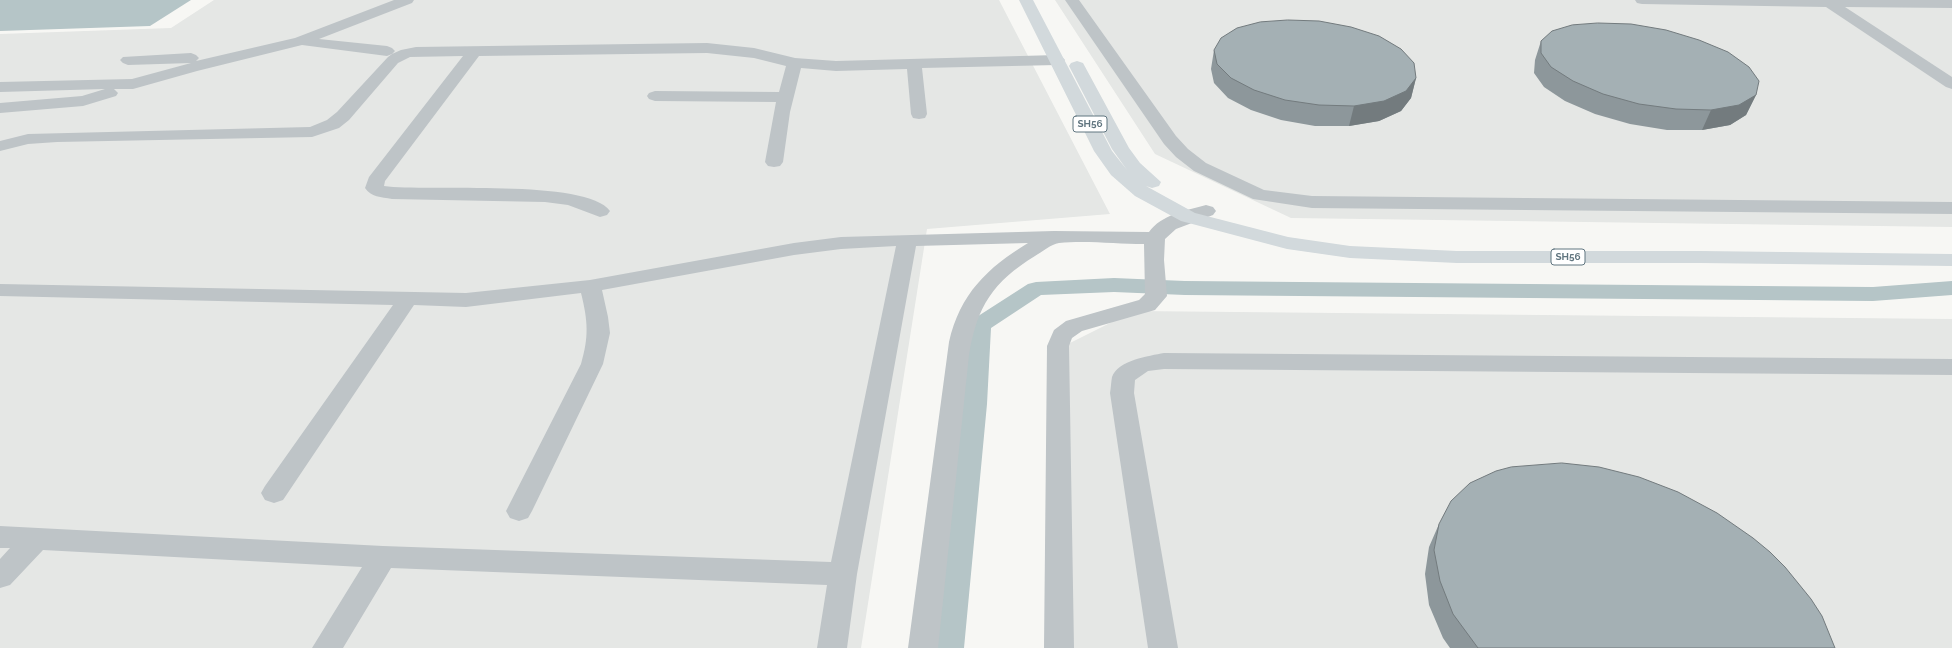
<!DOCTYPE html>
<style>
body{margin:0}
canvas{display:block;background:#f7f7f4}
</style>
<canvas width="1952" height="648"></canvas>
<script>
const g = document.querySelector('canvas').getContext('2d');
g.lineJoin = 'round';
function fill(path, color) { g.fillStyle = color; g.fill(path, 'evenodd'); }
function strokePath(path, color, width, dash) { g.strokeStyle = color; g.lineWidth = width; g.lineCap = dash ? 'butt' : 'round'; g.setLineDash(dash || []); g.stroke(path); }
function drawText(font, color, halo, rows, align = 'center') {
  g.font = font + ' Raleway,sans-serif'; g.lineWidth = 4; g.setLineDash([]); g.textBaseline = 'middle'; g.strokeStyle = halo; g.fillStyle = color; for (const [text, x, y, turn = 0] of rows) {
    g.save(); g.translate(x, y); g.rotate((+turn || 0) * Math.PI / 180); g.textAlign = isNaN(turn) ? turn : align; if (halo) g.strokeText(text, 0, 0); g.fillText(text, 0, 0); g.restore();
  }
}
const built = new Path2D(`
 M214,0H999L1110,214L927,229L861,648H0V34L171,28Z
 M1055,0H1952V227L1291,218L1155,154Z
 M1134,311L1952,319V648H1052V352Z`);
const water = new Path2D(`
 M0,0H191L150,26L0,31Z`);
const canal = new Path2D(`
 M1114,278L1185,281L1873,287L1952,281V295L1873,301L1185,295L1114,292L1041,295L991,328L987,404L964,648H932L961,404L968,325L972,320L1028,284L1036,282Z`);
const minor = new Path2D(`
 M394,0H414L412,3L319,39L387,46L392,48L395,51L392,54L401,50L416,47L707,43L754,48L795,58L836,61L1057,55L1062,57L1065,60L1062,63L1057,65L922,68L927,114L925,118L919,119L913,118L911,114L907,69L836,71L801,68L790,112L783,162L780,166L774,167L768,166L765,162L776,102L655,101L649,99L647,96L649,93L655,91L779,92L786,66L754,58L707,53L479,56L385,181L384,186C426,192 587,178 610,211L607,215L600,217L568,205L545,202L392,199C381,197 371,197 365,188L369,177L463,56L410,57L398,63L349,120L339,128L312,137L57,142L28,144L0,151V141L28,134L310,127L327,120L337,112L388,57L392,54L387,56L302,45L197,71L133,89H114L118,93L116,96L83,106L0,113V103L82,96L105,89L0,92V82L132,79L191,63L128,65L123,63L120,60L123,57L191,53L196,55L199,58L196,61L295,38Z
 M1065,0H1079L1176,136L1188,149L1206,163L1264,190L1312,196L1952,202V214L1312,208L1253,199L1194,171L1176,157L1164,144Z
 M1635,0H1952V8L1845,7L1952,77V89L1946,87L1826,7L1642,4L1637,3Z
 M1206,205L1213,207L1216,211L1213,215L1176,229L1165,239L1164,260L1167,296L1155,310L1082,331L1072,338L1069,346L1074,648H1044L1047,346L1054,330L1066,321L1139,300L1145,294L1144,244C1117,244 1085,240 1059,243C1051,244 1042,252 1035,256C993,282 977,306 969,355L938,648H908L949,342C960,294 987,268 1028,243L916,246L857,574L847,648H817L827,585L391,568L343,648H312L362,567L43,550L10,585L0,588V559L10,548H0V526L383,546L831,562L896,246L841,249L794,255L602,290L608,317L610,333L603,364L532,511L528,518L519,521L510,518L506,511L581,364C589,337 588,321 581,293L466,307L414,305L283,500L274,503L265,500L261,493L265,486L393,305L0,296V284L466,293L590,280L794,243L841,237L1054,231L1149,232C1161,215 1187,210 1206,205Z
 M1164,353L1952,359V375L1164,369L1148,371L1135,380L1134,393L1178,648H1148L1110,393C1111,388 1111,382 1112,377C1118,360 1149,356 1164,353Z`);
const major = new Path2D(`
 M1019,0H1033L1112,151L1127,170L1112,149L1069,66L1071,63L1077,61L1083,63L1129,148L1140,163L1161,182L1159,186L1152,188L1146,186L1195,213L1288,237L1350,246L1457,251H1700L1952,254V266L1700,263H1457L1350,258L1287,249L1181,221L1135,196L1111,175L1094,151Z`);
const wall = new Path2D(`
 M1541,41L1756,95L1746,115L1730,125L1702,130H1667L1630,124L1595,114L1565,101L1544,87L1534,73L1535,60Z
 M1214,50L1416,78L1411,98L1401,111L1379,121L1349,126H1315L1281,120L1251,110L1228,98L1214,83L1211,69Z
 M1439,524L1835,648H1450L1443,638L1429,605L1425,574L1429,547Z`);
const shadedWall = new Path2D(`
 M1416,78L1411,98L1401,111L1379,121L1349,126L1354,106Z
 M1756,95L1746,115L1730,125L1702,130L1711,110Z`);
const building = new Path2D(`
 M1288,20L1319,21L1351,27L1379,36L1401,49L1414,63L1416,78L1406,91L1384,101L1354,106L1319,105L1285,100L1254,90L1231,78L1217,64L1214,50L1221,38L1237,28L1260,22Z
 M1598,23L1631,24L1666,30L1699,40L1728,52L1749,67L1759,81L1756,95L1739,105L1711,110L1676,109L1639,104L1603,94L1573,81L1551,67L1541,53V41L1552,31L1572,25Z
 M1562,463L1599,467L1639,477L1678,492L1717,513L1753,538L1770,552L1785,567L1811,599L1822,616L1835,648H1478L1453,614L1440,581L1434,550L1439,524L1451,501L1470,483L1496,471L1511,467Z`);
const shields = [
 [1090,124,34],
 [1568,257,34]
];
const shieldNames = [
 ["SH56",1090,124],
 ["SH56",1568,257]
];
fill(built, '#e5e7e5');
fill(water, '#b5c5c7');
fill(canal, '#b5c5c7');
fill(minor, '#bec4c7');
fill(major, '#d2d9dc');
fill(wall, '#8d979b');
fill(shadedWall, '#737b7e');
fill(building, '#a4b0b4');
strokePath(building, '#737b7e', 1);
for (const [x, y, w] of shields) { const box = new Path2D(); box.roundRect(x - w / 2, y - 8, w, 16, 3); g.fillStyle = '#fff'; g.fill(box); strokePath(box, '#617680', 1); }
drawText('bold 10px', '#617680', null, shieldNames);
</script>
